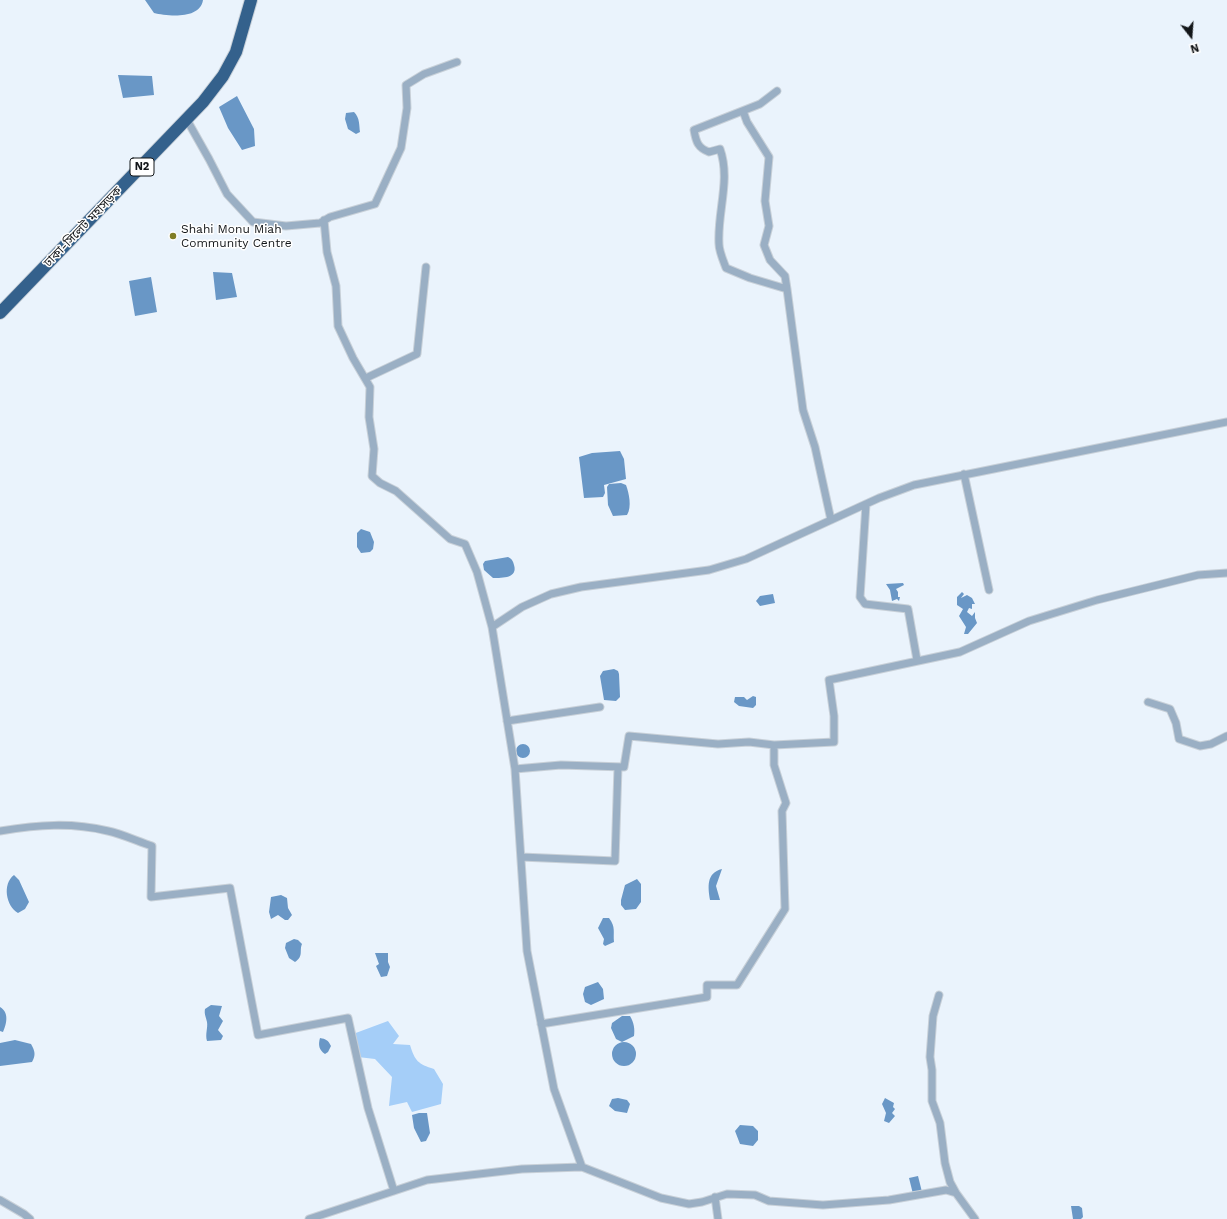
<!DOCTYPE html>
<meta charset="utf-8">
<style>
body{margin:0}
#map{position:relative;width:1227px;height:1219px;overflow:hidden;background:#eaf3fc;font-family:"Work Sans",sans-serif}
canvas{display:block}
.north{position:absolute;left:1171px;top:16px;width:40px;height:40px;-webkit-text-stroke:3px #fff;paint-order:stroke;rotate:163deg;font-size:11px;font-weight:700;line-height:16px;text-align:center;color:#131619}
.north::after{content:'';display:block;margin:auto;width:14px;height:18px;background:#131619;clip-path:polygon(50% 0,100% 100%,50% 72%,0 100%)}
</style>
<div id="map">
<canvas width="1227" height="1219"></canvas>
<div class="north">N</div>
</div>
<script>
const g = document.querySelector('canvas').getContext('2d');
g.lineJoin = 'round';
function fill(path, color) { g.fillStyle = color; g.fill(path, 'evenodd'); }
function strokePath(path, color, width, dash) { g.strokeStyle = color; g.lineWidth = width; g.lineCap = dash ? 'butt' : 'round'; g.setLineDash(dash || []); g.stroke(path); }
function drawText(font, color, halo, rows, align = 'center') {
  g.font = font + ' "Work Sans","Noto Sans Bengali",sans-serif'; g.lineWidth = 3; g.setLineDash([]); g.textBaseline = 'middle'; g.strokeStyle = halo; g.fillStyle = color; for (const [text, x, y, turn = 0] of rows) {
    g.save(); g.translate(x, y); g.rotate((+turn || 0) * Math.PI / 180); g.textAlign = isNaN(turn) ? turn : align; if (halo) g.strokeText(text, 0, 0); g.fillText(text, 0, 0); g.restore();
  }
}
const green = new Path2D(`
 M388,1021L399,1036L393,1044L410,1045C415,1061 418,1064 434,1069L443,1084L441,1104L412,1112L407,1102L389,1106L392,1077L375,1059L358,1057L353,1034Z`);
const water = new Path2D(`
 M145,0H203C200,20 167,16 154,13Z
 M118,75L152,76L154,95L123,98Z
 M237,96L254,129L255,146L242,150L228,128L219,107Z
 M354,112C360,118 359,125 360,132L356,134L348,129L345,119L346,113Z
 M213,272L232,273L237,297L216,300Z
 M151,277L157,312L135,316L129,281Z
 M620,451L624,459L626,479L604,485L605,493L603,497L584,498L579,457L592,453Z
 M621,483L626,485C629,493 632,507 627,515L613,516L608,505L607,487L609,484Z
 M361,529L370,532L374,542L373,549L370,552L361,553L357,547V533Z
 M508,557C512,559 513,561 514,565C518,578 503,578 493,578L484,570L483,564L485,561Z
 M903,583L904,585L896,589L898,592V597H900L899,601L897,599L892,601L890,590L886,584Z
 M962,592L964,594L961,598L967,595L972,598L975,604H972V609L969,608L967,612L972,616L975,612V618L977,623L968,634H964L966,627L959,616L963,609L957,605V597Z
 M773,594L775,603L760,606L756,601L760,596Z
 M614,669L618,671L619,674L620,697L616,701L604,700L600,676L603,671Z
 M753,696L756,697V705L753,708L739,706L734,702L735,697H744L747,700Z
 M516 751a7 7 0 1 1 14 0a7 7 0 1 1-14 0Z
 M722,869L716,886L720,900H710C708,887 706,873 722,869Z
 M14,875L19,880L29,902L25,909L18,913C6,906 2,884 14,875Z
 M637,879L641,884V902L636,909L625,910L621,905V900L625,885Z
 M281,895L287,898L288,908L292,915L288,920H285L278,915L271,919L269,912L271,897Z
 M603,918H609C616,927 613,932 614,942L605,946L603,944L604,939L598,928Z
 M294,939L298,940L302,944C299,951 304,956 295,962L289,958L285,948L286,943Z
 M375,953H388V962L390,967L387,976L381,977L376,966L379,964Z
 M598,982L603,989L604,999L591,1005L585,1002L583,994L585,987Z
 M211,1005L222,1006L219,1016L223,1021L218,1030L223,1036L221,1040L207,1041C205,1034 208,1028 207,1022C206,1017 204,1014 205,1009Z
 M0,1007C9,1012 7,1023 3,1032L0,1031Z
 M622,1016H630C634,1023 635,1029 634,1036L622,1042L616,1039L611,1028L612,1023Z
 M320,1038C326,1039 328,1040 331,1046L328,1052L325,1054C319,1050 318,1045 320,1038Z
 M15,1040L31,1044C35,1051 36,1055 32,1062L0,1066V1043Z
 M612 1054a12 12 0 1 1 24 0a12 12 0 1 1-24 0Z
 M618,1098L627,1100L630,1104L627,1113L615,1111L609,1106L612,1099Z
 M885,1098L894,1103L893,1107L895,1109L892,1113L895,1116L889,1123L884,1121L886,1113L882,1104Z
 M419,1113H427L430,1133L426,1141L421,1142L414,1128L412,1115Z
 M740,1125L753,1126L758,1131V1140L753,1146L740,1144L735,1131Z
 M918,1176L922,1192L913,1194L909,1178Z
 M1071,1206H1079L1082,1208L1083,1217L1081,1219H1073Z`);
const street = new Path2D(`
 M777,91L760,104L694,130C696,142 698,148 709,152L720,149C731,180 717,212 719,244C719,251 723,260 726,268L750,278L787,289L803,410L815,447L831,520
 M743,111L747,122L769,157L765,201L769,226L764,245L770,260L785,276L787,289
 M187,120L209,159L227,194L253,222L286,226L320,223L330,217L375,204L401,148L407,108L406,85L424,74L457,62
 M324,220L327,252L336,286L338,326L353,358L370,387L369,417L374,449L372,476L380,483L396,491L450,539L465,544L477,572L492,627L515,769L527,951L554,1089L582,1167
 M366,378L417,354L426,267
 M964,474L989,590
 M866,504L860,597L865,604L908,609L917,660
 M492,627L522,607L551,594L581,587L709,570L746,559L879,498L914,485L1227,422
 M1148,702L1170,709L1176,723L1179,739L1200,746L1211,744L1227,736
 M507,721L600,707
 M515,769L561,765L624,767L629,736L718,744L749,742L774,745L834,742V716L829,680L960,652L1029,621L1097,600L1198,575L1227,573
 M0,831C38,825 70,822 108,831C122,834 137,841 152,846L151,897L230,888L258,1035L348,1018L368,1108L394,1191
 M521,857L615,861L618,767
 M939,995L933,1016L930,1057L932,1070V1101L940,1123L945,1163L950,1182L956,1193
 M541,1024L707,997V985H737L785,909L782,811L786,803L774,765V745
 M715,1197L718,1219
 M0,1200L24,1214L30,1219
 M309,1219L427,1180L522,1169L582,1167L661,1198L689,1204L702,1202L727,1194L755,1195L769,1201L823,1205L889,1200L946,1190L956,1193L975,1219`);
const highway = new Path2D(`
 M0,313L203,102L223,76L236,52L251,0`);
const markers = [
 [173,236,4,"#807d25"]
];
const shields = [
 [142,167,24]
];
const shieldNames = [
 ["N2",142,167]
];
const streetNames = [
 ["ঢাকা-সিলেট মহাসড়ক",83,227,-46]
];
const poiNames = [
 ["Shahi Monu Miah",181,229],
 ["Community Centre",181,243]
];
fill(green, '#a5cef8');
fill(water, '#6997c6');
strokePath(street, '#c8d0d8', 9);
strokePath(highway, '#c8d0d8', 14);
strokePath(street, '#9aafc4', 7);
strokePath(highway, '#34618c', 12);
for (const [x, y, r, color] of markers) { const dot = new Path2D(); dot.arc(x, y, r, 0, 2 * Math.PI); g.fillStyle = color; g.fill(dot); strokePath(dot, '#fff', 1.5); }
for (const [x, y, w] of shields) { const box = new Path2D(); box.roundRect(x - w / 2, y - 9, w, 18, 3); g.fillStyle = '#fff'; g.fill(box); strokePath(box, '#131619', 1); }
drawText('bold 11px', '#131619', null, shieldNames);
drawText('12px', '#131619', '#fff', streetNames);
drawText('12px', '#131619', '#fff', poiNames, 'left');
</script>
